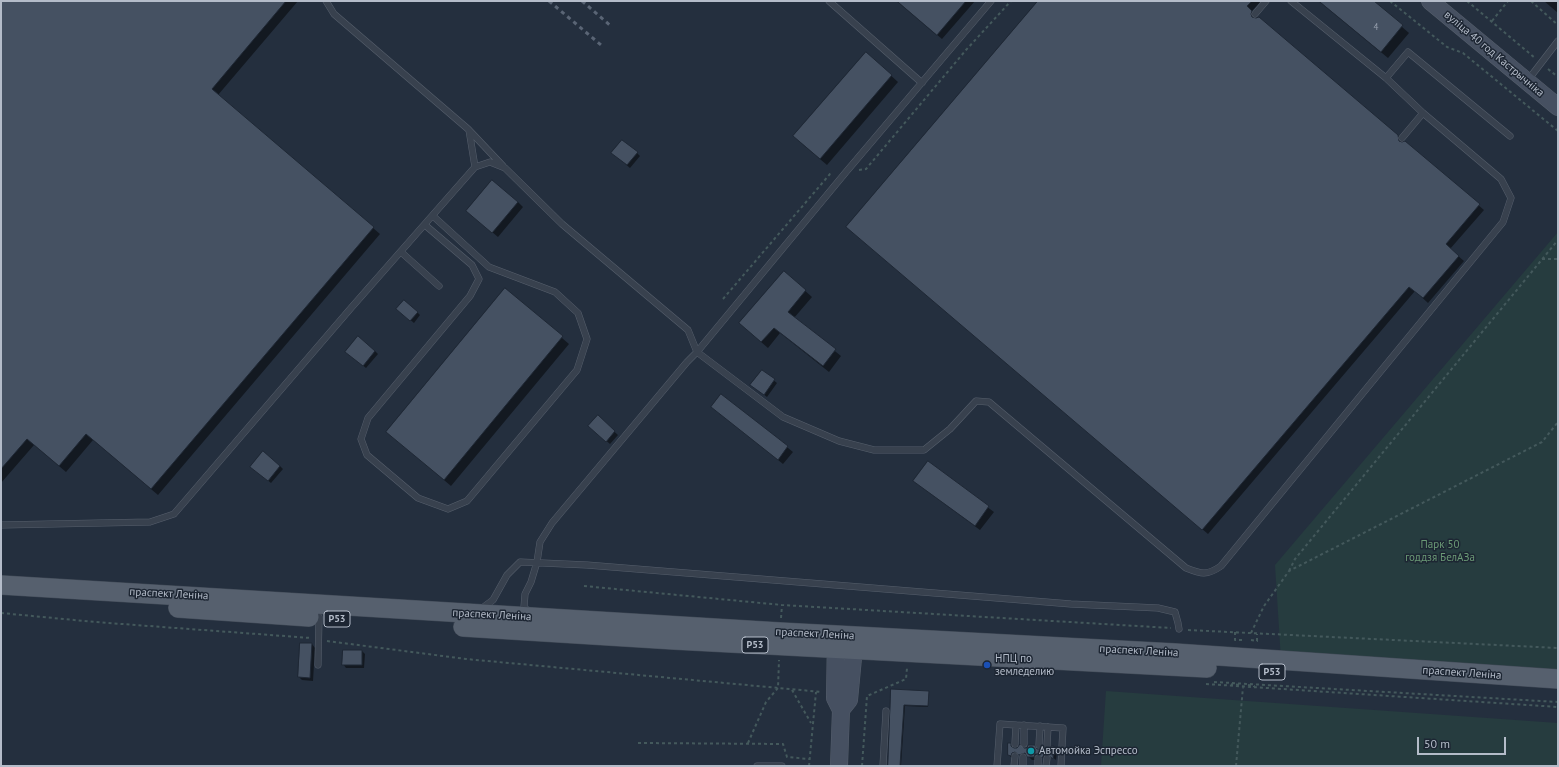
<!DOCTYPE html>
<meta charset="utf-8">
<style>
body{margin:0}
#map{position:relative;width:1559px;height:767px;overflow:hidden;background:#242f3e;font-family:"PT Sans",sans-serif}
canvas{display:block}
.frame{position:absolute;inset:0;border:2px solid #b4bcc9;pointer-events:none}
.scale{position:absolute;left:1417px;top:737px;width:89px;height:18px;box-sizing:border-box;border:2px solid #b4bcc9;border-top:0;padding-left:5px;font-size:12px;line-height:14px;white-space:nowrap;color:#b4bcc9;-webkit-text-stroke:3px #1d2633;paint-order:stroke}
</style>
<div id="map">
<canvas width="1559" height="767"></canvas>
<div class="frame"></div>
<div class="scale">50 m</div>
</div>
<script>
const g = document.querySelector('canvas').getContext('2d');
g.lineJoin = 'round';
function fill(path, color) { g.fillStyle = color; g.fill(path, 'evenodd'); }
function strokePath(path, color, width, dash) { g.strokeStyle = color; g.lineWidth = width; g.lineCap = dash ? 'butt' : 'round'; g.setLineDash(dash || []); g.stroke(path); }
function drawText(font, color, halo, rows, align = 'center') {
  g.font = font + ' "PT Sans",sans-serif'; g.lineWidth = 3; g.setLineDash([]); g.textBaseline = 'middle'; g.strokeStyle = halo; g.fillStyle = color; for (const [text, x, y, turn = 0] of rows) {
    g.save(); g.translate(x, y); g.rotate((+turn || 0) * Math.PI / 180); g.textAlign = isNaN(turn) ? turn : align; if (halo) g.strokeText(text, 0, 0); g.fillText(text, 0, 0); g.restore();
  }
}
const green = new Path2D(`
 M1558,232V676L1281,660L1275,565Z
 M1106,691L1558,723V766H1101Z`);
const shadow = new Path2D(`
 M1,1H298L218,95L380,234L158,495L93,440L66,472L34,445L1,483Z
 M897,1H975L942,39Z
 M1040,1H1261L1251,12L1256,16L1254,21L1398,136L1403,143L1405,142L1484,210L1450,249L1464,261L1428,303L1415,291L1208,534L847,227Z
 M1319,1H1372L1409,33L1388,58Z
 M1544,1H1558V13Z
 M866,53L898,82L827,165L801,143Z
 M637,153L640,156L630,168L616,156Z
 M518,202L523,207L498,237L467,211Z
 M784,272L812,297L794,318L841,356L829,372L780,333L768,348L746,329Z
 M506,290L569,344L451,486L387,432Z
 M401,312H417L420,315L414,323Z
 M375,351L378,354L366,368L350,355Z
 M762,371L777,383L767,397L752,385Z
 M722,395L793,452L783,464L712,407Z
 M598,417L618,435L610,444L593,429Z
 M928,463L994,512L980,530L920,486Z
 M280,466L283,469L271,483L255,470Z
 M312,644L315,648L313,681L302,680L299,677Z
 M362,651L365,654L364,668H346L343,664Z
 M892,690L928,692L929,694L928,707L905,706L901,766H889Z
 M1010,744L1014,750L1046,752L1050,751L1053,747L1057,751L1056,760L1051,756L1046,760L1042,756L1039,757L1037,760H1032L1028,756L1023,757L1019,754L1012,758L1009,755Z`);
const building = new Path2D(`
 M1,1H286L212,89L374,227L151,489L86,434L59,466L27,439L1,469Z
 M897,1H966L937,35Z
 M1038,1H1252L1247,6L1252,11L1251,14L1252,17L1256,18L1259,17L1398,135L1399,141L1402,142L1405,141L1480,204L1446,244L1459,256L1423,298L1409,287L1202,530L846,227Z
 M1319,1H1374L1403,25L1381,52Z
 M866,52L892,75L820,159L793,136Z
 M622,140L638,152L627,165L611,153Z
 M492,180L518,202L492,233L466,211Z
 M784,271L806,290L788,312L836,349L823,366L774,328L761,342L739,323Z
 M505,288L563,336L444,480L386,432Z
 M404,300L418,312L410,321L396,309Z
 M358,336L375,351L363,366L345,352Z
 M762,370L775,379L764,395L750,385Z
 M721,394L788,446L778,460L711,407Z
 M598,415L615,431L606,442L588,426Z
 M263,451L280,466L268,481L250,467Z
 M928,461L989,506L975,526L913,481Z
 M300,643H312L310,678L298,677Z
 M343,650H362V665H342Z
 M891,689L929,691L928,706L904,705L900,766H888Z
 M1008,743H1011V746L1014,748H1017L1020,744L1024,748H1027L1028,745H1035L1037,749H1041L1043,747L1046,750H1049L1051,746H1054L1053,759L1047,754L1044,755L1042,758L1038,754H1035L1034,757H1027L1025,753L1019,755L1015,752L1012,753L1011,756L1008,755Z`);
const path = new Path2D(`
 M1390,1L1447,47L1463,53L1558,131
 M1467,1L1535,58
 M1531,1L1558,25
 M1492,21L1508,1
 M1548,69L1558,77
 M859,170L866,169L966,50L1011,1
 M1542,259H1558
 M723,299L830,174L833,173
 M1289,571L1295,559L1558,240
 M584,586L782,605L1171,628
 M1,613L95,622L311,638
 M781,618L782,605
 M1188,630L1558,648
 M1235,632V640H1242
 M1251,633L1264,606L1289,571L1542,442L1558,422
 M1251,640L1257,641V634
 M327,641L466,659L822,692
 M1214,682L1558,702
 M1206,684L1558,707
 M1248,685L1254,686V687
 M1232,686V684L1239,685
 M792,690L811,723
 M638,743L783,744L787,757L809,759
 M748,743L766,702L778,688L779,660
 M809,766L816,692
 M862,766L867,696L906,679L907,668
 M1236,766L1243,687`);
const lane = new Path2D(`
 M326,1L334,14L468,129L503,166
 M829,1L922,83
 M991,1L846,172L697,352L783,417L839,441L874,450H924L950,429L976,401L989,402L1186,568C1201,574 1207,576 1221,566L1503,222L1511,198L1501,179L1423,113L1386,78L1291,1
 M1255,14L1266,1
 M1386,78L1408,52L1510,136
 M1528,80L1558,41
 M469,130L475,167
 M1402,138L1423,113
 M425,225L472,265L479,279L470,296L368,418L361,439L367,455L418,498L448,509L467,501L577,370L587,339L578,313L555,292L489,267L433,216
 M401,252L439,286
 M1,525L150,522L174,514L351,308L475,167L490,162L505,168L562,224L688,330L697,352L687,362L552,523L540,542L537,562L531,582L525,594L524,607L530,613
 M481,609L493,600L507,575L520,562L587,565L1071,604L1158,608L1175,612L1178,623L1179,629
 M318,665L319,617
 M1015,744L1016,725
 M1024,744V725
 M1039,745L1040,726
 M1047,746L1048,727
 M757,766H782
 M883,766L886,711
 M997,766L1000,724L1063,728L1061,766
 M1014,766L1015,756
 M1023,766V757
 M1038,766V758
 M1046,766L1047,758`);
const secondary = new Path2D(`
 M1430,1L1558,107
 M836,636L835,698L841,710L839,766
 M841,710L849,700L855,637`);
const primary = new Path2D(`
 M1,585L780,632L1175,653L1558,679
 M178,608L309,617
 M463,627L674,640L1207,668`);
const rail = new Path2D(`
 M549,1L601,45
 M582,1L612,27`);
const markers = [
 [987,665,4,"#1a4fb4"],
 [1031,751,4,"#0f9aa8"]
];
const numberNames = [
 ["4",1376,27]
];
const shields = [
 [337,619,26],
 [755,645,26],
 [1272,672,26]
];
const shieldNames = [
 ["Р53",337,619],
 ["Р53",755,645],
 ["Р53",1272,672]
];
const streetNames = [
 ["вуліца 40 год Кастрычніка",1494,54,40],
 ["праспект Леніна",169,594,3],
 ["праспект Леніна",492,615,3],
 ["праспект Леніна",815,634,3],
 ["праспект Леніна",1139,651,3],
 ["праспект Леніна",1462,673,4]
];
const parkNames = [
 ["Парк 50",1440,545],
 ["годдзя БелАЗа",1440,558]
];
const poiNames = [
 ["НПЦ по",995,659],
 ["земледелию",995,672],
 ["Автомойка Эспрессо",1039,751]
];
fill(green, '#263c3f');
fill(shadow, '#0007');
fill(building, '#455162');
strokePath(building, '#1f2835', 1);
strokePath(lane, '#565f6c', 7);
strokePath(secondary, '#565f6c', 18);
strokePath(primary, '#414a57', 20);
strokePath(path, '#44595c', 2, [3, 3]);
strokePath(lane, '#38414e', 6);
strokePath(secondary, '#465061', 17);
strokePath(primary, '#56606e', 19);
strokePath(rail, '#5a6575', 3, [4, 4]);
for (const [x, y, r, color] of markers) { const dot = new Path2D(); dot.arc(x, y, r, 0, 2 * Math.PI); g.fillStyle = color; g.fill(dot); strokePath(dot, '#1d2633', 1.5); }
drawText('9px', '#98a1af', null, numberNames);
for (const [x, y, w] of shields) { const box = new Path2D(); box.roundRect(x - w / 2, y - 8, w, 16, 3); g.fillStyle = '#1d2633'; g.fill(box); strokePath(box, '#b4bcc9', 1); }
drawText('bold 10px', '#b4bcc9', null, shieldNames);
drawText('11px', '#b4bcc9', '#1d2633', streetNames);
drawText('11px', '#6b9a76', '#1d2633', parkNames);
drawText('11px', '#b4bcc9', '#1d2633', poiNames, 'left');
</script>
